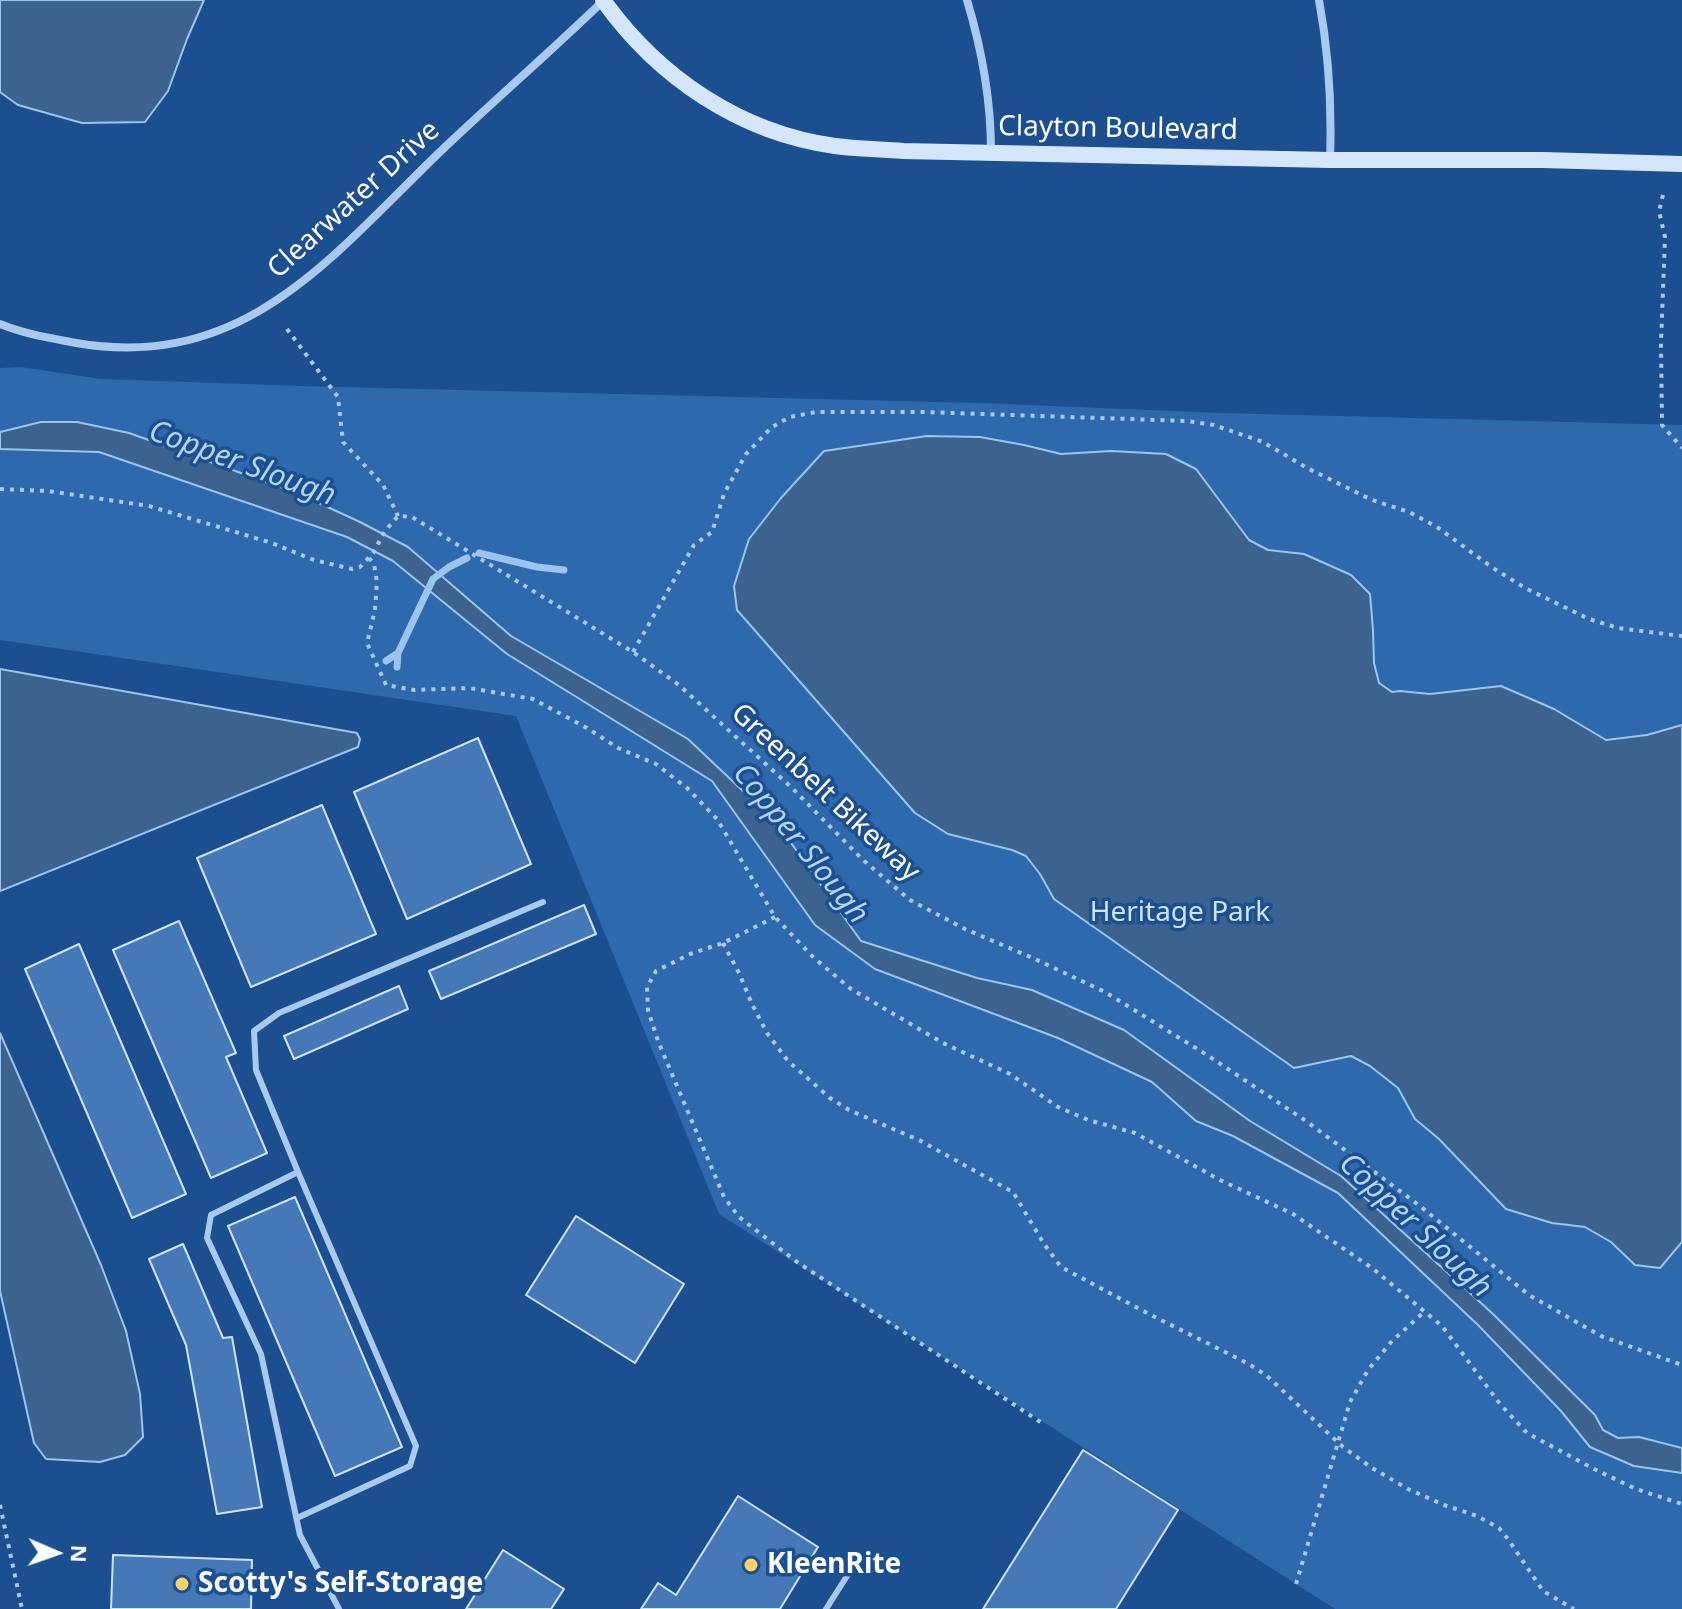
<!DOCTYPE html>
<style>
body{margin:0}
#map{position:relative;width:1682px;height:1609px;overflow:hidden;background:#1b4f8f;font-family:"Noto Sans",sans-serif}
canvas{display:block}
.north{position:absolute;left:16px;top:1513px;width:80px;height:80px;-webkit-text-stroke:6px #1b4f8f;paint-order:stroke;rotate:92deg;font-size:22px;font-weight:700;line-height:32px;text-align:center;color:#fff}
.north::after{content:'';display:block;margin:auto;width:28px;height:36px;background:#fff;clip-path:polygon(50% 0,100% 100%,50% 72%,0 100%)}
</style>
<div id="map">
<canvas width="1682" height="1609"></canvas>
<div class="north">N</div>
</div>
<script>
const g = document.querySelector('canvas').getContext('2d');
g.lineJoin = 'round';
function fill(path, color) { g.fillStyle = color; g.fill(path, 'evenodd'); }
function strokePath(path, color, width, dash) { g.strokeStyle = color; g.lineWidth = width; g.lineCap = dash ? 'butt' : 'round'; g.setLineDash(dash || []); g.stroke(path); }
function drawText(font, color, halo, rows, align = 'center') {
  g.font = font + ' "Noto Sans",sans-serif'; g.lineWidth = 7; g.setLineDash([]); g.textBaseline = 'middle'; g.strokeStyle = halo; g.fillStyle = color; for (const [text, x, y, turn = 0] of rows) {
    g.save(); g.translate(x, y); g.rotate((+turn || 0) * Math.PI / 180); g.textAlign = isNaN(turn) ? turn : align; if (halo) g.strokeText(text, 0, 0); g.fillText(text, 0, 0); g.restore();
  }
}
const green = new Path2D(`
 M21,367L101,379L301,386L978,403L1222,413L1682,425V1609H1335L719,1214L516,716L0,640V368Z`);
const water = new Path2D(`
 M0,0H204L187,39L168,91L145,122L82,123L18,105L0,92Z
 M41,422H77L129,433L297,493L360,522L408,547L511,636L688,739L745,793L789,840L861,941L977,978L1032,990L1124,1030L1250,1121L1341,1176L1493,1314L1595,1415L1603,1430L1618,1438L1639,1437L1682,1448V1473L1634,1466L1590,1447L1561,1411L1478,1325L1338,1193L1233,1136L1196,1121L1152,1082L1058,1038L875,969L815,925L712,781L507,654L393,561L347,537L99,452L0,449V432Z
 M927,436L980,437L1024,445L1061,454L1111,451L1166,454L1196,469L1249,540L1268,550L1304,554L1351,575L1370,594L1373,630L1374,663L1379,683L1392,692L1400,691L1430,694L1501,686L1554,709L1606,740L1647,735L1682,725V1242L1660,1268L1635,1265L1611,1242L1585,1227L1552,1223L1506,1209L1439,1139L1415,1119L1398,1088L1370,1066L1351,1056L1294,1068L1054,899L1040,874L1026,856L1012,850L948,834L915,813L737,610L734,586L749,539L781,498L824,451Z
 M0,669L357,733L360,739L358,747L0,891Z
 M0,1033L101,1265L126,1331L140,1394L143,1437L125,1455L100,1462L46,1459L34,1443L0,1291Z`);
const stream = new Path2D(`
 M479,553L537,567L564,570
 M386,661L398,653
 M397,667L398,653L433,579L449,567L467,558`);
const building = new Path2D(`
 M478,738L531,864L407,919L354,792Z
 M322,805L376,934L251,987L197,858Z
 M584,905L596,934L441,999L429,971Z
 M179,921L236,1053L226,1057L267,1153L211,1178L113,950Z
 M79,944L186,1194L132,1218L25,969Z
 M399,986L408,1009L294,1059L284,1036Z
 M295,1197L402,1447L335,1476L228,1226Z
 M576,1216L684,1284L635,1363L526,1295Z
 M183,1244L223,1338L232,1337L262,1507L217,1514L186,1345L149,1259Z
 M1083,1450L1178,1510L1116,1609H983Z
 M738,1496L818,1547L780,1609H641L658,1583L676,1595Z
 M503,1550L564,1589L551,1609H466Z
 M113,1555L252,1560L251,1609H111Z`);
const path = new Path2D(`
 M1663,195L1659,211L1665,237L1661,344L1662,425L1682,448
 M287,329L338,397L343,442L383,485L398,516
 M0,489L48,491L149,506L272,543L314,560L352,569L360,567L373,553L385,531L398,516L412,517L633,652L679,685L792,788L863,860L910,900L965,929L1035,959L1105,992L1207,1055L1306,1121L1420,1206L1529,1295L1601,1336L1682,1365
 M369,558L374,564L377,582L375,610L367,643L386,685L414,690L469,688L533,699L587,728L618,748L656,764L687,788L717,819L775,917L814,958L851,989L943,1043L1010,1074L1058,1107L1088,1120L1135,1133L1220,1180L1293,1214L1372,1268L1442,1326L1500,1404L1527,1433L1594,1469L1636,1489L1682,1504
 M633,652L694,545L712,532L724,494L746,454L772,427L790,417L816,412H923L1187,421L1214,425L1263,442L1307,468L1372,500L1409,512L1437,527L1493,568L1527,589L1589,619L1618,628L1682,636
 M775,917L723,943L690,954L656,971L647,987L648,1010L658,1041L724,1197L739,1217L797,1262L1045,1425
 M723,943L739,973L752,1004L767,1033L788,1061L830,1098L849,1110L919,1140L1013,1192L1044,1244L1061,1267L1147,1313L1249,1364L1267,1376L1343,1447L1372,1468L1408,1489L1444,1505L1477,1516L1499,1528L1508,1539L1543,1591L1574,1609
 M0,1505L22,1609
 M1296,1584L1350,1402L1368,1370L1392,1341L1424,1312`);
const lane = new Path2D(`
 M297,1518L410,1466L416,1446L298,1172
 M339,1609L300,1535L261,1354L207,1238L211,1215L298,1172L256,1070L254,1031L279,1013L543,902
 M826,1609L854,1565`);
const street = new Path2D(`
 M967,0C982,50 991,99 991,151
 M1319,0C1329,54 1332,105 1330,160
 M0,324C24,334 50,338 76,343C247,372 333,254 443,149C496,99 551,51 603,1`);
const secondary = new Path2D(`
 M603,0C658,77 740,133 835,146C857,149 880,149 903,151L1330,160H1543L1682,164`);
const markers = [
 [751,1565,8,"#ffd166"],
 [182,1584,8,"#ffd166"]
];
const streetNames = [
 ["Clayton Boulevard",1118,129,1],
 ["Clearwater Drive",354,200,-42],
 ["Greenbelt Bikeway",825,793,43]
];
const parkNames = [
 ["Heritage Park",1180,913]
];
const poiNames = [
 ["KleenRite",767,1565],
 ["Scotty's Self-Storage",198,1584]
];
const waterNames = [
 ["Copper Slough",242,464,20],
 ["Copper Slough",800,844,51],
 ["Copper Slough",1415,1226,43]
];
fill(green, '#2e69ad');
fill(water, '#3c6290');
strokePath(water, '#9cc4f0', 2);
strokePath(stream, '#9cc4f0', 7);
fill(building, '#4478b7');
strokePath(building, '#cfe3fa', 2);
strokePath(path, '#a9c9ee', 4, [4, 6]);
strokePath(lane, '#a9c9ee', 6);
strokePath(street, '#a9c9ee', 8);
strokePath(secondary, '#d6e6fa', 16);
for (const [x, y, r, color] of markers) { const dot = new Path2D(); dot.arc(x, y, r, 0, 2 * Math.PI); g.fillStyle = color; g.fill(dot); strokePath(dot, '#1b4f8f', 3); }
drawText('28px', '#fff', '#1b4f8f', streetNames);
drawText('28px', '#cfe3fa', '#1b4f8f', parkNames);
drawText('bold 28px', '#fff', '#1b4f8f', poiNames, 'left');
drawText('italic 30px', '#b5d3f5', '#1b4f8f', waterNames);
</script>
